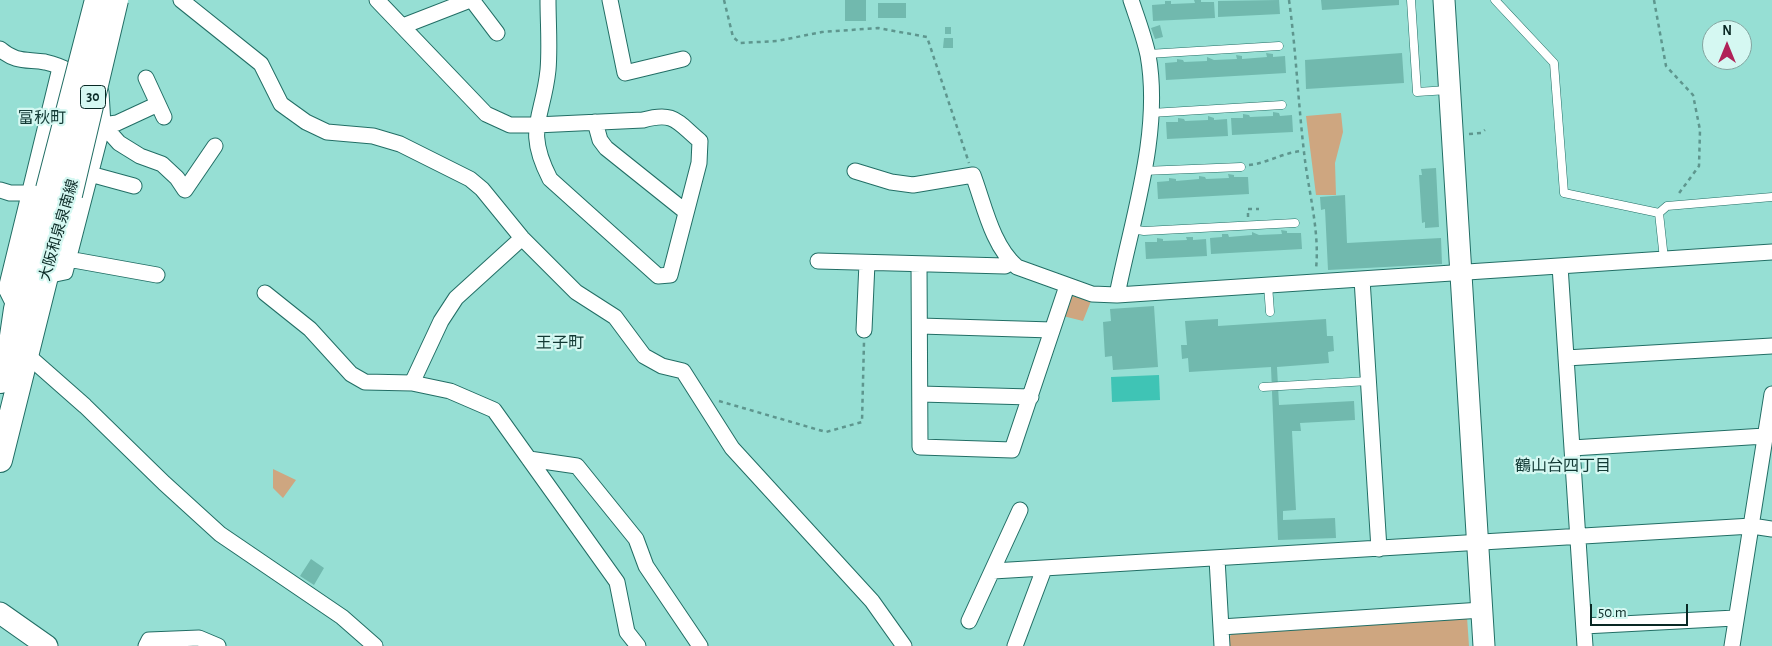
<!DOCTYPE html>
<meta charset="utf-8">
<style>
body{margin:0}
#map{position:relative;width:1772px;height:646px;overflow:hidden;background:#96dfd4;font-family:"Alegreya Sans",sans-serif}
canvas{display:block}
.north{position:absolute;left:1702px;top:20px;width:50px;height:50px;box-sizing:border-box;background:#d5f8f2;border:1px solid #83a5a0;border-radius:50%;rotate:0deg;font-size:14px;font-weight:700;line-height:20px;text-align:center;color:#092824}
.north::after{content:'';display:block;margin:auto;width:18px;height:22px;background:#b02258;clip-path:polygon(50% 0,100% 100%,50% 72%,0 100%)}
.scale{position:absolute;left:1590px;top:604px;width:98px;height:22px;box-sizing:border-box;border:2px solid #092824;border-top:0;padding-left:6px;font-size:15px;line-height:18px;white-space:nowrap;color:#092824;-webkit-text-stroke:4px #d5f8f2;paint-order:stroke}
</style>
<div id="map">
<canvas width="1772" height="646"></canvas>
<div class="north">N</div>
<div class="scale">50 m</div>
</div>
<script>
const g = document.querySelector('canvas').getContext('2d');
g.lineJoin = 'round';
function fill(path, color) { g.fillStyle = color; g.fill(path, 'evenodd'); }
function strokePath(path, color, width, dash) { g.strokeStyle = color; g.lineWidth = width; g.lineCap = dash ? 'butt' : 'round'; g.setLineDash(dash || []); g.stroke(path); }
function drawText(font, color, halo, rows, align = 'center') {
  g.font = font + ' "Alegreya Sans","Noto Sans JP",sans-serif'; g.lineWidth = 4.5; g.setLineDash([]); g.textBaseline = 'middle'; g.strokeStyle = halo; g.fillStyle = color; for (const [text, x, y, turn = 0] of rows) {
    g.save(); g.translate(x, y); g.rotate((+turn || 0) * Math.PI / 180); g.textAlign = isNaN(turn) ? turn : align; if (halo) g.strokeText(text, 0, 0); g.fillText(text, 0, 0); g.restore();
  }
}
const green = new Path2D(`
 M1341,113L1343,132L1335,163L1336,195H1316L1306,116Z
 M1069,295L1091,301L1083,321L1063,316Z
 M273,469L296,480L283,498L273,488Z
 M1467,617L1469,646H1228V638L1233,633Z`);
const water = new Path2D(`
 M1159,375L1160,400L1112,402L1111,377Z`);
const building = new Path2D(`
 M845,0H866V21H845Z
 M1194,0H1201V2H1214L1215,18L1153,21L1152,5L1165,4V1H1171V4L1195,3Z
 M1279,0L1280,14L1218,17V1Z
 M1321,0H1399V5L1322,10Z
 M878,3H906V18H878Z
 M1160,25L1163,37L1155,39L1151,28Z
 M945,27H951V34H945Z
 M944,38H953V48H943Z
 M1266,53L1273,54V57L1285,56L1286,73L1166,80L1165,63L1177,62V59L1183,60L1184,62L1207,61V57L1214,60L1237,59L1236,55L1242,56V59L1267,57Z
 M1402,53L1404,83L1306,89L1305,60Z
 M1273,112L1279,113L1280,116L1292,115L1293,132L1232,135L1231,118H1243V114L1249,115L1250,117L1273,116Z
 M1208,116L1214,118V120L1227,119L1228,136L1167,139L1166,122H1178V118L1184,119L1185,121L1208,120Z
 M1436,168L1439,227L1425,228V222L1422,223L1419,175H1422L1421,169Z
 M1228,174L1234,175V177H1248L1249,194L1158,199L1157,182L1169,181V178L1176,179V181L1199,179V176L1205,177L1206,179L1229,178Z
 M1345,195L1347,243L1441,238L1442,264L1328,270L1325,209L1321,210L1320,197Z
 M1281,230L1287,231V233H1301L1302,249L1211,254L1210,238L1222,237V234H1228L1229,237L1252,235V232L1259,235L1282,234Z
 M1186,237H1193V240L1206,239L1207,256L1146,259L1145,242H1157V238L1163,239V241L1187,240Z
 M1154,306L1158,367L1113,370L1112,356L1105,357L1103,322L1111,321L1110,309Z
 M1218,319V326L1326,319L1327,336H1333L1334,351L1328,352L1329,363L1277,367L1279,405L1354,401L1355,420L1300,423L1301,431H1292L1296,510L1283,511V520L1335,518L1336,538L1278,540L1271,367L1189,372L1188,358L1182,359L1181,345H1187L1185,321Z
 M311,559L324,568L314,585L300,576Z`);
const path = new Path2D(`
 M724,0L733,37L740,43L777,41L822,32L878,28L927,37L969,163
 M1289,0C1296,50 1298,101 1304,152C1308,190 1320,231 1316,269
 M1654,0L1666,66L1693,95L1700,130L1699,166L1677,196
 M1469,134L1481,133L1485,130
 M1249,165C1268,163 1284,152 1303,151
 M1248,217V209H1259
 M719,401L826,432L862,422L864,342`);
const lane = new Path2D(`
 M1411,0L1417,92L1448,90
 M1495,0L1554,63L1564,193L1659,213L1667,206L1772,197
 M1148,54L1279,46
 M1151,113L1282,105
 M1143,171L1241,167
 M1659,213L1664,259
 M1131,229L1144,231L1295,223
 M1268,285L1270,312
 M1263,387L1369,381`);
const street = new Path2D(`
 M181,0L261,64L281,104L306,122L327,132L373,136L400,144L470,179L482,189L522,238L576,292L615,317L644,356L662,366L683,371L732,448L872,601L904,646
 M377,0L486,114L510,125H536L643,120C675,111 677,122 700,141L699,163L670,275L658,276L550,179C524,128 543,119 548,70C550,47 548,23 548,0
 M472,0L497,33
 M610,0L625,73L683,59
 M403,26L470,0
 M0,49C16,63 27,59 45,62C64,66 87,79 101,92L103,125L65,272L46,276
 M146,78L164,117
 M595,122L600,140L606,148L686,212
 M103,125L119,143L140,156L162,164L177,178L185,190L215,146
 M103,125L117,123L158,104
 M855,171L891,182L913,185L973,175C984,204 992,246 1017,267L1092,294L1117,295L1772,252
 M90,174L134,186
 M0,190L10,193H30
 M522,238L456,298L441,321L412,383L450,391L494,410L617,582L627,632L638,646
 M68,259L157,275
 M818,261L1005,266L1012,262
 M919,264L920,447L1012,450L1067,286
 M1560,266L1585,646
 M1362,279L1379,549
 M265,293L310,329L351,374L365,382L412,383
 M1117,295C1132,219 1162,132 1148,55C1144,36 1137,18 1131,0
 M16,309L6,289L60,68
 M920,326L1052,330
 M864,330L867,263
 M26,354L85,406L164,483L220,534L342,617L375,646
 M1566,358L1772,346
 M920,394L1031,397
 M1572,448L1765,436
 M529,459L577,466L636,539L646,566L700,646
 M1217,559L1222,646
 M993,571L1752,526L1772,529
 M969,621L1020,510
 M1584,626L1735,618
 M1221,627L1482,610
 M146,646L149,640L199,638L218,646
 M1015,646L1044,569
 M1732,646L1772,394`);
const secondary = new Path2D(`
 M1444,0L1484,646
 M0,613L47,646`);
const primary = new Path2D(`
 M0,381L11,343L16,309L48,189
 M0,460L46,276L70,195`);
const primaryBridge = new Path2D(`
 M48,189L97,0
 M70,195L116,0`);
const shields = [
 [93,97,25]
];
const shieldNames = [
 ["30",93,97]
];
const streetNames = [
 ["大阪和泉泉南線",59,230,-74]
];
const neighbourhoodNames = [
 ["富秋町",42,118],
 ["王子町",560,343],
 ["鶴山台四丁目",1563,466]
];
fill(green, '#cea680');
fill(water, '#3fc4b5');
fill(building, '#71b9ae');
strokePath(lane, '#226e65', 9);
strokePath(street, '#226e65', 17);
strokePath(secondary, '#226e65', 23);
strokePath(primary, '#226e65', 26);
strokePath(path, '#5e968e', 2.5, [4, 4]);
strokePath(lane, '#fff', 8);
strokePath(street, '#fff', 15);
strokePath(secondary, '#fff', 21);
strokePath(primary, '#fff', 24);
strokePath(primaryBridge, '#226e65', 26, []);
strokePath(primaryBridge, '#fff', 24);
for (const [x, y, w] of shields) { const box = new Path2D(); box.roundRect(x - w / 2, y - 11.5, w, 23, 4); g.fillStyle = '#d5f8f2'; g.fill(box); strokePath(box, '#092824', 1); }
drawText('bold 14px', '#092824', null, shieldNames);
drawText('15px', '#092824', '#d5f8f2', streetNames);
drawText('16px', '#123934', '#d5f8f2', neighbourhoodNames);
</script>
